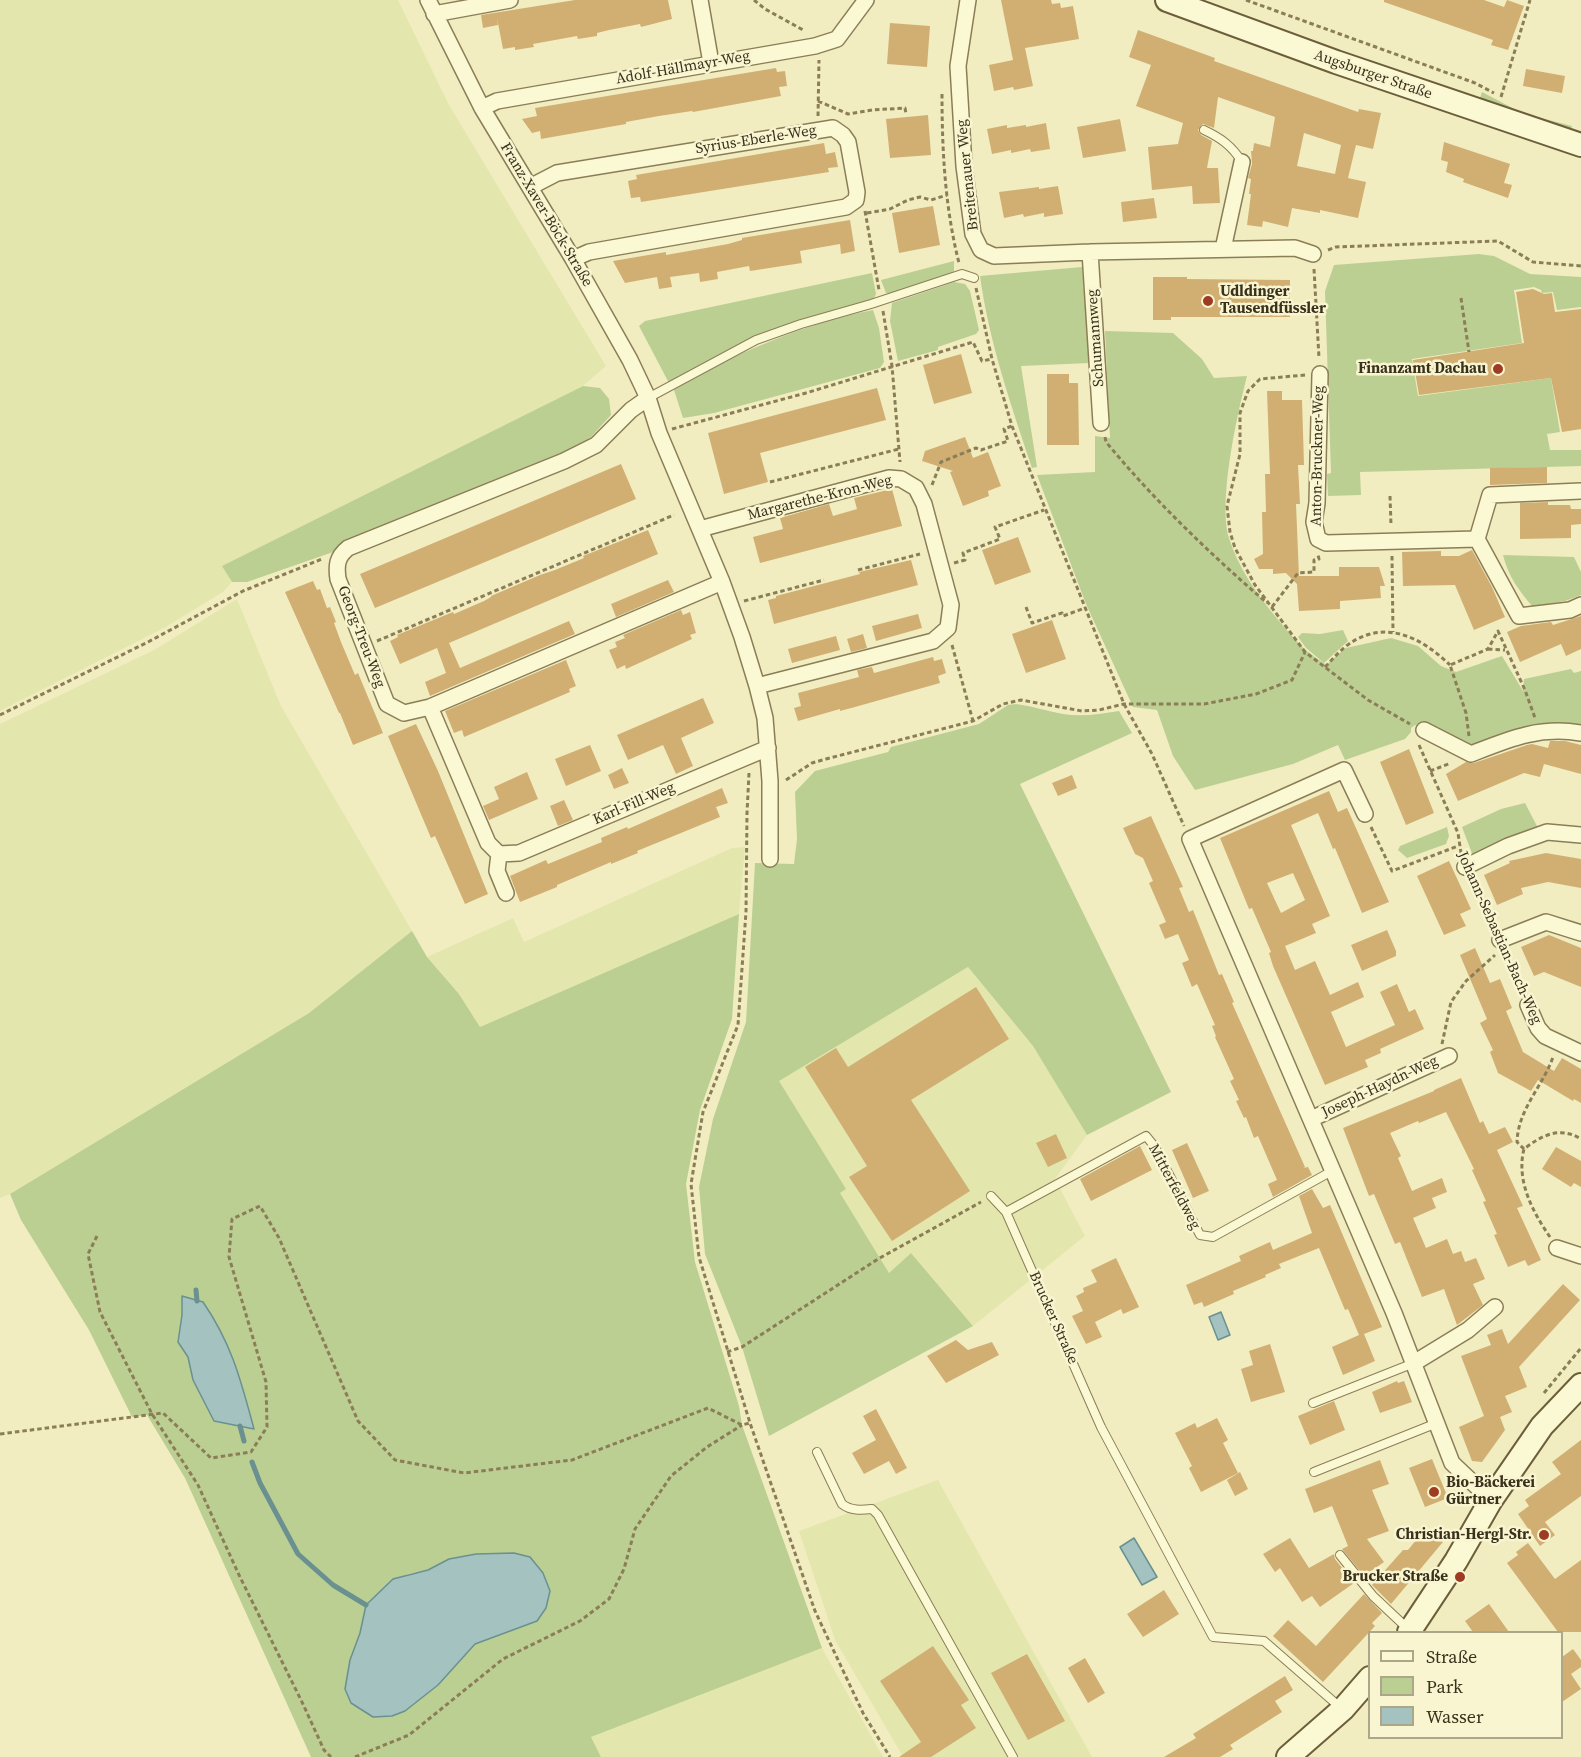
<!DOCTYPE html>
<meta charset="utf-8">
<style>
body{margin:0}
#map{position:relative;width:1581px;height:1757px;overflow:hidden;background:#f1edc0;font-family:"Source Serif 4",serif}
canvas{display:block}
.legend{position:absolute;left:1368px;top:1631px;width:195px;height:108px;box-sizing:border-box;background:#f8f5d0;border:2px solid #aca788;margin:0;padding:8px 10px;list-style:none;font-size:18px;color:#39311c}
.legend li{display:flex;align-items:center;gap:12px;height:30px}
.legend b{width:30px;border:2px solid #aca788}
</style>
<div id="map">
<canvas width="1581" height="1757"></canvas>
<ul class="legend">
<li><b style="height:8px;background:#fbf8d4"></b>Straße</li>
<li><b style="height:16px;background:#bbcf93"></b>Park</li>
<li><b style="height:16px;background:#a3c2c0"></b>Wasser</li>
</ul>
</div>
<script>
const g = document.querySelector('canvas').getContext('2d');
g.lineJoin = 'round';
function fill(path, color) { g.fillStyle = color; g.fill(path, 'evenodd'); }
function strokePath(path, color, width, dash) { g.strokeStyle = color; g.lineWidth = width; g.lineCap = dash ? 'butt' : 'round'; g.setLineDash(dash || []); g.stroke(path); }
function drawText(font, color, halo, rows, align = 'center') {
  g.font = font + ' "Source Serif 4",serif'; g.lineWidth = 5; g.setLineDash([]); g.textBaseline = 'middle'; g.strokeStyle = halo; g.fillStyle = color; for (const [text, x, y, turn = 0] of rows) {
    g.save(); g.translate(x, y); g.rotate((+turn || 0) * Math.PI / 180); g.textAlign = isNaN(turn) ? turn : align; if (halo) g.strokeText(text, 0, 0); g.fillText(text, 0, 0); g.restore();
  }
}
const farmland = new Path2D(`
 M0,0H398L449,105L606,366L583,386L223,566L232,582L223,592L166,627L0,711Z
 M237,599L281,706L412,931L309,1013L10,1194L0,1198V724L154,650Z
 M745,847L739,914L480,1027L459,994L427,957L513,918L524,942L732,848Z
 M968,967L1033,1046L1087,1135L1055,1179L1085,1236L973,1326L911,1253L889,1273L839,1193L845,1189L778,1081Z
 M938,1480L1092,1757H903L835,1640L799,1531Z
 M822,1648L883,1757H601L591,1737Z`);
const green = new Path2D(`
 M1482,92L1522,113L1572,126L1571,131L1479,101Z
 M1479,254L1494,256L1530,274L1581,277V307L1557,310L1553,292L1542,293L1541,290L1534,287L1514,290L1522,343L1412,359L1418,396L1551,378L1560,432L1547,434L1550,450H1581V466L1360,472L1361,495L1328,496L1327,474L1331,473L1325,291L1334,265Z
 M954,261V271L950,275L890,294L886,293L881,280Z
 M1082,267L1090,363L1021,366L1037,467L1032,468C1011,405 989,342 980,276Z
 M872,273L876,294L871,304L756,340L670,385L639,326L645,321Z
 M954,282L965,284L970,291L979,330L976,334L938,347V350L898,361L890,321L892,303Z
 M873,310L879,328L884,362L880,368L714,413L683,418L673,387C738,354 800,324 873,310Z
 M1105,331L1173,333L1202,359L1214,378L1247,376C1237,415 1218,501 1229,538C1238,567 1256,593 1275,616C1292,636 1301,649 1324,663L1306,648L1298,637L1302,633L1320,634L1343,630L1348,641L1324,663L1326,665L1346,648L1391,638L1418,646L1441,666L1456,672L1502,656L1523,691L1524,679L1571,669L1574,673L1581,671V727L1541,725L1472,747L1424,730L1415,725L1411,728V732L1405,739L1345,760L1338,745L1293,764L1195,790L1173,756L1157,710L1133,707L1086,604L1037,475L1095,472V436L1110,438Z
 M583,386L600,388L609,399L611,415L589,439L561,455L336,551L247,582H232L222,566Z
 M1503,555L1574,557L1581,572V595L1565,601L1533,607C1519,591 1508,576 1503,555Z
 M1016,704C1032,706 1047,711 1063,714C1082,717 1100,714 1119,711L1132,733L1020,784L1171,1092L1087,1135L1033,1046L968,967L779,1081L846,1189L840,1193L889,1273L911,1253L973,1326L769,1436L742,1347L705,1254L699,1187L713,1119L746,1022L755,863L794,864L797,839L795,792L815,771L888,752L891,747L979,724L1008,705Z
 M1525,803L1538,828L1506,838L1473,856L1462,827L1501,809Z
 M1447,827L1449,836L1446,844L1407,858L1398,850L1400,846Z
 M739,914L732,1019L700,1110L686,1184L695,1262L739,1406L742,1425L822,1648L591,1737L601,1757H311L185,1478L147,1415L132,1417L89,1330L21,1220L10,1194L309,1013L412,931L427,957L459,994L480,1027ZM182,1297L203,1302C231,1343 242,1382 254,1429L214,1421L193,1380L188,1357L178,1342L182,1315ZM449,1559L543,1573L550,1591L546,1608L506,1633L475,1644L438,1685L405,1711L360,1633L366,1605L408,1574L428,1570Z`);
const water = new Path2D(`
 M182,1296L203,1302C232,1344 241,1381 254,1429L214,1421L193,1380L188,1357L178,1342L182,1315Z
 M1221,1312L1230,1335L1218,1340L1209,1317Z
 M1134,1538L1157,1577L1142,1585L1120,1547Z
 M514,1553L530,1557L543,1573L550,1591L546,1608L537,1621L475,1644L438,1685L405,1711L392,1716L373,1717L351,1703L345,1689L350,1660L360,1633L366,1605L393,1579L428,1570L449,1559L476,1554Z`);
const stream = new Path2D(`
 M196,1290L197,1301
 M240,1426L244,1441
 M252,1462L260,1483L298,1554L333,1585L366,1605`);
const building = new Path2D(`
 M575,0H668L672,19L641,27L640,24L609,30L597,33V36L578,39L577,36L533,44L534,47L515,50V47L503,49L497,18L498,25L483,28L481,15Z
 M1001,0H1051L1052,4L1060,3L1061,8L1073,6L1079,39L1025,48L1033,86L1014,90L1013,87L994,91L989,65L1013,60Z
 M1384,0H1484L1504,7L1507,0L1524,6L1508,50L1491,45L1493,40L1384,2Z
 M890,23L930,26L927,67L887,64Z
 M1138,30L1215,58L1214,61L1358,112L1359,109L1381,113L1373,149L1356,145L1348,178L1366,182L1358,218L1320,210V213L1292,208L1288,227L1263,221L1262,227L1247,225L1251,194H1249L1251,179L1248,178L1252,164L1251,151H1253L1254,143L1270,147L1275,117L1218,97L1214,128L1203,124L1198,130L1201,135L1212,141L1207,168H1218L1220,203L1193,204L1192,186L1152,190L1148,147L1178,144L1183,123L1136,106L1151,65L1129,57ZM1304,133L1341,145L1335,174L1297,166Z
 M776,68L777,72L785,71L787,86L779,87L781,96L693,112L692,111L659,116L626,122V124L541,139L540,131L532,133L522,119L537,116L535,108Z
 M1526,69L1565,76L1562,93L1523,86Z
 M928,115L931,155L890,158L886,119Z
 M1120,119L1126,151L1083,158L1077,127Z
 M1046,123L1050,149L1031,152L1030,149L1011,153V150L992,154L987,129L1007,125V128L1026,125V127Z
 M1444,142L1510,164L1504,183L1512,185L1508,198L1463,182L1464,179L1446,172L1448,162L1441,160Z
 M824,143L826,154L835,152L838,167L828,168L829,172L641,202L640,197L631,198L628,181L637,179L636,175Z
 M1058,186L1063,214L1044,217V213L1024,217L1023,214L1004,218L999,192L1039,187V189Z
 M1154,198L1157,218L1123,222L1121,202Z
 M933,206L940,245L899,253L892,213Z
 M850,220L855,251L841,254L840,244L800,251L802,263L750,271L749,266L717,272L718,279L700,282L699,273L670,277L672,287L659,289L657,277L625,283L613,261L666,252V255L728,244L742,240V238Z
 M1153,277H1187V279L1290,280V317H1171V320H1153Z
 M1533,289L1544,294L1552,293L1555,312L1581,309V429L1562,432L1551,378L1419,395L1413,360L1524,343L1516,292Z
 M961,354L972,393L934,404L923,365Z
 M1047,374H1069V383H1078L1079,445H1047Z
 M877,388L886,420L760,453L768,482L724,494L708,433Z
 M1267,391H1282V400H1302L1304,465H1298L1300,504H1296L1299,576H1339V567H1379L1385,586H1380L1381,598L1340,601V609L1299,611L1297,584L1286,573L1273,574V569H1259L1254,559L1263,554L1262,512H1266L1265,474H1270Z
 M965,437L973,458L988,452L1001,486L988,491L989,496L963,506L950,472L953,471L922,461L925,451Z
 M621,464L636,499L375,608L360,574Z
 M1547,467V483L1490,485V468Z
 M892,489L902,526L760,563L753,537L783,529L780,518L829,504L833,516L857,509L854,498Z
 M1548,502V505H1570L1571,509H1581V524L1571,525V538L1520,539V503Z
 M648,530L658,554L449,643L460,668L569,621L575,634L430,696L425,682L446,673L437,648L400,664L390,641L398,637L397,635L453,612L454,614L484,601L491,597V596L540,575L555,570L584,558L583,556Z
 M1018,537L1031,572L995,585L982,550Z
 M1472,550L1492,587L1505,617L1474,630L1455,585L1403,586L1402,552L1441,551V556H1459Z
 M911,560L918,585L774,624L768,600L776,598V596L860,574L859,572L881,567Z
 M668,580L674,592L616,617L611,604Z
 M313,581L317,590L320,589L327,608L330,607L336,622L334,623L341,642L355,675L358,673L383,733L353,745L340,713H339L285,592Z
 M681,610L683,615L690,612L696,633L690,635L692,639L626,669L625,665L617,669L609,650L617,647L615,642L625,638L623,635Z
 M918,614L922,628L876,641L872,626Z
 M1581,616V649L1566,656L1561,644L1520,662L1507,632L1521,626L1551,622L1553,625Z
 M1052,620L1066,659L1026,673L1012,634Z
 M863,634L867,648L851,652L847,639Z
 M836,636L840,650L792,663L788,649Z
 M933,657L934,661L942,659L946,673L938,676L940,683L855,707L840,711V709L798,721L794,708L801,706L798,693L859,677L857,670L872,667L874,673Z
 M566,660L576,686L569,689L570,692L464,737L462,730L454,733L445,711Z
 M703,698L714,723L681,738L693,766L676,774L663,745L628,760L617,735Z
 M416,724L438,771L488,894L465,904L435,836L431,838L388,736Z
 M1550,741H1565L1581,745V774L1544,764L1540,777L1524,773L1458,801L1446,774L1466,762L1474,763L1527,745L1532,744L1548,748Z
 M590,745L601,771L566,786L555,759Z
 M1409,749L1434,813L1406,825L1380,762Z
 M622,768L629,783L614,789L608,775Z
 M527,772L538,799L489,820L483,806L499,799L494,787Z
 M1072,775L1077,788L1058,796L1052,783Z
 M722,788L728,803L716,807L720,817L637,851L638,853L611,864V862L557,885V887L520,902L510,876L546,860L548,864L592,846L602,842L601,838L627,827L628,829Z
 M1329,791L1338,812L1347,808L1389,902L1362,913L1335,848L1333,849L1318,813L1291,825L1330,916L1312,924L1316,933L1285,946L1295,970L1315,961L1330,995L1358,982L1364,997L1331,1012L1346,1047L1395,1025L1380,992L1397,984L1409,1012L1415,1009L1424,1029L1380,1049L1381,1053L1365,1060L1368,1067L1325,1085L1273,966L1269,953L1271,952L1252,908L1249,909L1220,838ZM1293,873L1305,900L1281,913L1267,883Z
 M564,800L573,820L558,826L550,806Z
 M1151,816L1183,887L1179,888L1189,912L1193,910L1219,975L1222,974L1234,1002L1232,1003L1305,1167L1303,1168L1308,1167L1312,1175L1273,1197L1268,1184L1277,1180L1258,1136L1254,1138L1246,1117L1244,1118L1236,1101L1239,1100L1230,1081L1234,1079L1215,1037L1216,1036L1212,1026L1215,1025L1197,984L1192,987L1182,963L1189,960L1178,934L1165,939L1159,925L1166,922L1149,883L1153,881L1143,858L1135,854L1123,828Z
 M1546,853L1581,859V888L1548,882L1521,888L1523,894L1497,905L1484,875L1510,863L1509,861Z
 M1449,861L1471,909L1460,914L1466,926L1444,935L1417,876Z
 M1387,930L1396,951V956L1362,971L1351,945Z
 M1549,935L1581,948V987L1544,972L1534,976L1521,947Z
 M1475,948L1490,983L1500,979L1512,1008L1506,1011L1523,1052L1554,1071L1562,1058L1581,1069V1103L1574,1099L1573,1101L1538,1080L1531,1091L1498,1073L1490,1052L1493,1050L1480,1023L1487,1019L1460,955Z
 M976,987L1009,1039L911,1100L970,1191L892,1241L849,1177L867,1166L805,1067L836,1048L848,1067Z
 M1461,1078L1480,1123L1483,1121L1489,1134L1505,1127L1513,1142L1497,1150L1523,1206L1517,1208L1541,1260L1528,1266L1525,1260L1508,1267L1494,1235L1497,1234L1483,1202L1486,1201L1472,1170L1474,1169L1446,1112L1419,1123L1418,1121L1390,1133L1401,1156L1398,1158L1412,1191L1442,1178L1447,1192L1432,1198L1436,1208L1413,1218L1426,1248L1447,1239L1453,1254L1461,1251L1465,1262L1476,1258L1485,1279L1473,1284L1483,1305L1457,1325L1444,1289L1422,1297L1400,1242L1395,1244L1374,1194L1369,1196L1343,1128L1434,1091V1090Z
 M1056,1134L1067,1158L1048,1167L1036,1143Z
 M1187,1143L1209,1191L1193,1198L1172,1150Z
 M1140,1146L1152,1170L1091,1201L1080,1179Z
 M1556,1147L1581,1161V1187L1574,1183L1571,1187L1542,1169Z
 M1312,1189L1323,1208L1330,1205L1382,1327L1364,1334L1375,1361L1343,1375L1332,1347L1359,1335L1348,1309L1345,1310L1319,1248L1279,1264L1281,1268L1265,1275L1266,1277L1233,1291L1234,1294L1204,1307L1202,1302L1194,1305L1186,1285L1241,1261L1239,1256L1270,1242L1273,1250L1312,1233L1299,1196Z
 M1116,1258L1139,1307L1123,1314L1121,1309L1095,1322L1102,1337L1086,1344L1072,1316L1083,1311L1076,1296L1084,1292L1083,1288L1097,1282L1091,1270Z
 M1563,1284L1580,1300L1519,1367L1527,1387L1505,1396L1512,1412L1500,1417L1505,1430L1482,1462L1472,1461L1459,1427L1484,1416L1461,1356L1491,1345L1487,1335L1502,1329L1508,1344Z
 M956,1340L968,1350L992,1342L999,1355L946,1383L927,1356Z
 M1270,1344L1285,1392L1251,1402L1241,1369L1253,1365L1249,1351Z
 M1397,1381L1398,1383L1404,1381L1412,1402L1380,1413L1372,1392Z
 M1334,1401L1345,1430L1310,1445L1298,1416Z
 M876,1409L907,1468L896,1474L889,1461L864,1474L852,1453L876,1440L863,1416Z
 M1217,1418L1228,1440L1223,1443L1238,1473L1201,1492L1189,1468L1192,1466L1175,1433L1195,1423L1197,1428Z
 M1581,1440V1496L1545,1522L1555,1535L1540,1546L1518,1514L1529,1506L1525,1500L1561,1474L1552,1462Z
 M1432,1459L1448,1498L1425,1507L1409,1468Z
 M1380,1460L1389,1484L1372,1490L1389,1531L1367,1539L1384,1562L1364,1576L1342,1549L1348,1546L1332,1506L1314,1513L1305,1489Z
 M1240,1472L1248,1489L1235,1496L1227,1480Z
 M1426,1528L1443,1542L1391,1604L1372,1585L1403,1550H1408Z
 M1290,1538L1309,1568L1334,1554L1335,1559L1354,1583L1320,1607L1312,1596L1302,1602L1280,1568L1275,1572L1263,1554Z
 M1528,1543L1555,1579L1581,1560V1632H1558L1507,1563L1518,1555L1516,1552Z
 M1164,1590L1179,1614L1143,1637L1127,1614Z
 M1364,1594L1382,1613L1372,1623L1375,1626L1323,1682L1273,1636L1288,1620L1316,1646Z
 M1489,1604L1509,1632H1473L1465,1621Z
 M933,1646L969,1700L961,1705L976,1728L931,1757H899L921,1742L880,1681Z
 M1573,1649L1581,1660V1667L1571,1674L1581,1689L1562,1702V1657Z
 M1027,1654L1065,1721L1028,1740L991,1673Z
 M1085,1658L1105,1693L1088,1703L1068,1668Z
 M1285,1676L1293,1690L1275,1701L1282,1712L1230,1745L1233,1749L1220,1757H1164L1196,1738L1193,1734Z`);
const path = new Path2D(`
 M754,0L765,9L805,31
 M1246,0L1475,83L1494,93
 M942,94C942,151 945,208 959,263
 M1501,97L1530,0
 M818,101L848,114L872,110L905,108L906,114
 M818,116L819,60
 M865,211L879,290
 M867,213L890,209L908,200L920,197L931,200L947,195
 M1328,250L1336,247L1498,241L1533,262L1581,266
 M1314,269L1319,358
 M976,288L992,359L1012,426L1124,704L1152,754L1184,826
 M1461,298L1469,352
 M883,311L892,366L900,462
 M1305,375L1260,379L1248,391L1240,413V454L1227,506L1230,532L1235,548L1255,585L1305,652L1368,700L1410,724
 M672,429L806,393L973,342L982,361L992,359
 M1105,437L1106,442C1155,501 1209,553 1267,603
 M770,482L899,449
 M932,485L941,462L976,448L981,450L1008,441L1004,429L1012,426
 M1390,496L1391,525
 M1392,556L1393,632
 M954,563L965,560L963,553L1000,539L995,527L1044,510
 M858,570L920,554
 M744,601L824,580
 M1026,607L1032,623L1062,613L1063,616L1085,608
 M1272,607L1298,573L1314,572V560L1319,559L1318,555
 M377,641L674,515
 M952,645L973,721
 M1488,649L1505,650
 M1325,667C1333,659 1340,650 1349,644C1385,619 1421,637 1450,665
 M0,715L148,642L243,591L322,559
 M1469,736L1466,713L1450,665L1488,649L1498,631L1525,690L1535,718
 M1419,745L1458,833L1461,853
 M1430,771L1451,763
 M749,773L747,813L746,912L738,1025L703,1112L691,1184L699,1257L750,1423L815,1611L863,1713L890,1757
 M786,780L812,763L826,759L973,721L1003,704L1021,700L1082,711L1099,710L1124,704H1204L1256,694L1292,680L1305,652
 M1371,827L1392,871L1458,846
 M1471,881L1493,927
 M1506,955L1522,993
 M1442,1044L1451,1002L1466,981L1495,955
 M1524,1149L1517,1142C1518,1109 1543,1086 1553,1057
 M97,1236L88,1254L100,1312L152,1414L198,1485L239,1575L302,1702L324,1750L331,1757
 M1550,1237C1532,1211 1516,1180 1524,1149C1542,1135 1560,1126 1581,1139
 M727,1352L742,1347L878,1259L981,1202
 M1544,1393L1581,1348
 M0,1434L163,1413L211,1458L251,1452L267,1427L266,1382L229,1257L232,1219L260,1206L279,1238L358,1421L395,1460L464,1473L572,1460L708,1408L742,1425L750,1423
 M355,1757L409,1735L503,1659L580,1621L609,1599L624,1569L635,1529L671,1476L707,1447L742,1425`);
const lane = new Path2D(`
 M1204,130C1221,138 1232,146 1242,162
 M648,398L756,340L801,324L871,304L962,274L974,278
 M991,1196L1006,1212L1146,1136L1155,1147L1200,1235L1213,1237L1332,1171
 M1006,1212L1101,1427L1213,1637L1264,1641L1341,1708
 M1313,1403L1414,1363
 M817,1452L842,1504C851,1511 861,1510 872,1509L878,1515L1013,1757
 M1314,1472L1437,1423
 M1340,1555L1373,1596L1407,1628`);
const street = new Path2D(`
 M428,0L482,108L573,259L630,360L648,398L659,433L722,582L742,637L757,686L765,718L770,781V859
 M700,0L711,63
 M968,0L958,66L964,166L973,234L981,250L994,256L1090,252L1295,248L1313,254
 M434,14L510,0
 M482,108L497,101L815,46L837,39L866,0
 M530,187L557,173L833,128L843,135L848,142L857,192L856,200L846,207L589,252L573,259
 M1223,249L1242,162
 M1090,252L1101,423
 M1320,374L1317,503L1314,522L1318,539L1326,543L1477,539L1490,495L1581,491
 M648,398L631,410L596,445L564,461L348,548C337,557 336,565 338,579L387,704L404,713L430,707L722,582
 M700,529L889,478L901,479L916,488L924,504L951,605L948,628L933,641L757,686
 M1477,539L1519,616L1570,610L1581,605
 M430,707L488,843L499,854L519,853L768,748
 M1424,730L1471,754C1509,739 1539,726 1581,733
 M1365,814L1344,770L1190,839L1394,1313L1452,1463L1491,1500
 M499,854L497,871L506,893
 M1465,867L1508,846L1547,832L1581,835
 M1500,940L1546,922L1581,933
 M1528,1005L1538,1028L1545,1036L1581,1053
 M1311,1119L1449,1056
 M1557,1248L1581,1256
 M1414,1363L1468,1330L1495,1307`);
const secondary = new Path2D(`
 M1167,0L1336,62L1581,145
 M1409,1632L1456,1561L1491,1500L1542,1426L1581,1385
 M1288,1757L1343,1709L1370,1678`);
const markers = [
 [1208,301,6,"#9e3c23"],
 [1498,369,6,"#9e3c23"],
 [1434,1492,6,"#9e3c23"],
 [1544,1535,6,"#9e3c23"],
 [1460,1577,6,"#9e3c23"]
];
const streetNames = [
 ["Adolf-Hällmayr-Weg",683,68,-10],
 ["Augsburger Straße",1373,75,19],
 ["Syrius-Eberle-Weg",756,140,-9],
 ["Breitenauer Weg",968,175,-96],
 ["Franz-Xaver-Böck-Straße",546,215,59],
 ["Schumannweg",1096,338,-94],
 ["Anton-Bruckner-Weg",1318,456,-89],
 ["Margarethe-Kron-Weg",820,498,-14],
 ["Georg-Treu-Weg",361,637,69],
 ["Karl-Fill-Weg",634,804,-23],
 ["Johann-Sebastian-Bach-Weg",1499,938,66],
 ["Joseph-Haydn-Weg",1380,1087,-25],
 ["Mitterfeldweg",1174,1187,62],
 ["Brucker Straße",1053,1318,66]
];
const poiNames = [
 ["Udldinger",1220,292,"left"],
 ["Tausendfüssler",1220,309,"left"],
 ["Finanzamt Dachau",1486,369],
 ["Bio-Bäckerei",1446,1483,"left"],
 ["Gürtner",1446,1500,"left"],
 ["Christian-Hergl-Str.",1532,1535],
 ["Brucker Straße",1448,1577]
];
fill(farmland, '#e4e7ad');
fill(green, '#bbcf93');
fill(water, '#a3c2c0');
strokePath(water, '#6a9190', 1.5);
strokePath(stream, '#6a9190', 5);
fill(building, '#d1af73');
strokePath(lane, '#8b7e57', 10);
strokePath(street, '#8b7e57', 18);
strokePath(secondary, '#6d5e3a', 26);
strokePath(path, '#8b7e57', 3, [4.5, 3]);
strokePath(lane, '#fbf8d4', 8);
strokePath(street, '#fbf8d4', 15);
strokePath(secondary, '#fbf8d4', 22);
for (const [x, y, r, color] of markers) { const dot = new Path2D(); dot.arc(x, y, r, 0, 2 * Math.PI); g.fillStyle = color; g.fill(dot); strokePath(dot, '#f8f5d0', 2); }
drawText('15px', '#39311c', '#f8f5d0', streetNames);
drawText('bold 15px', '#39311c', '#f8f5d0', poiNames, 'right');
</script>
